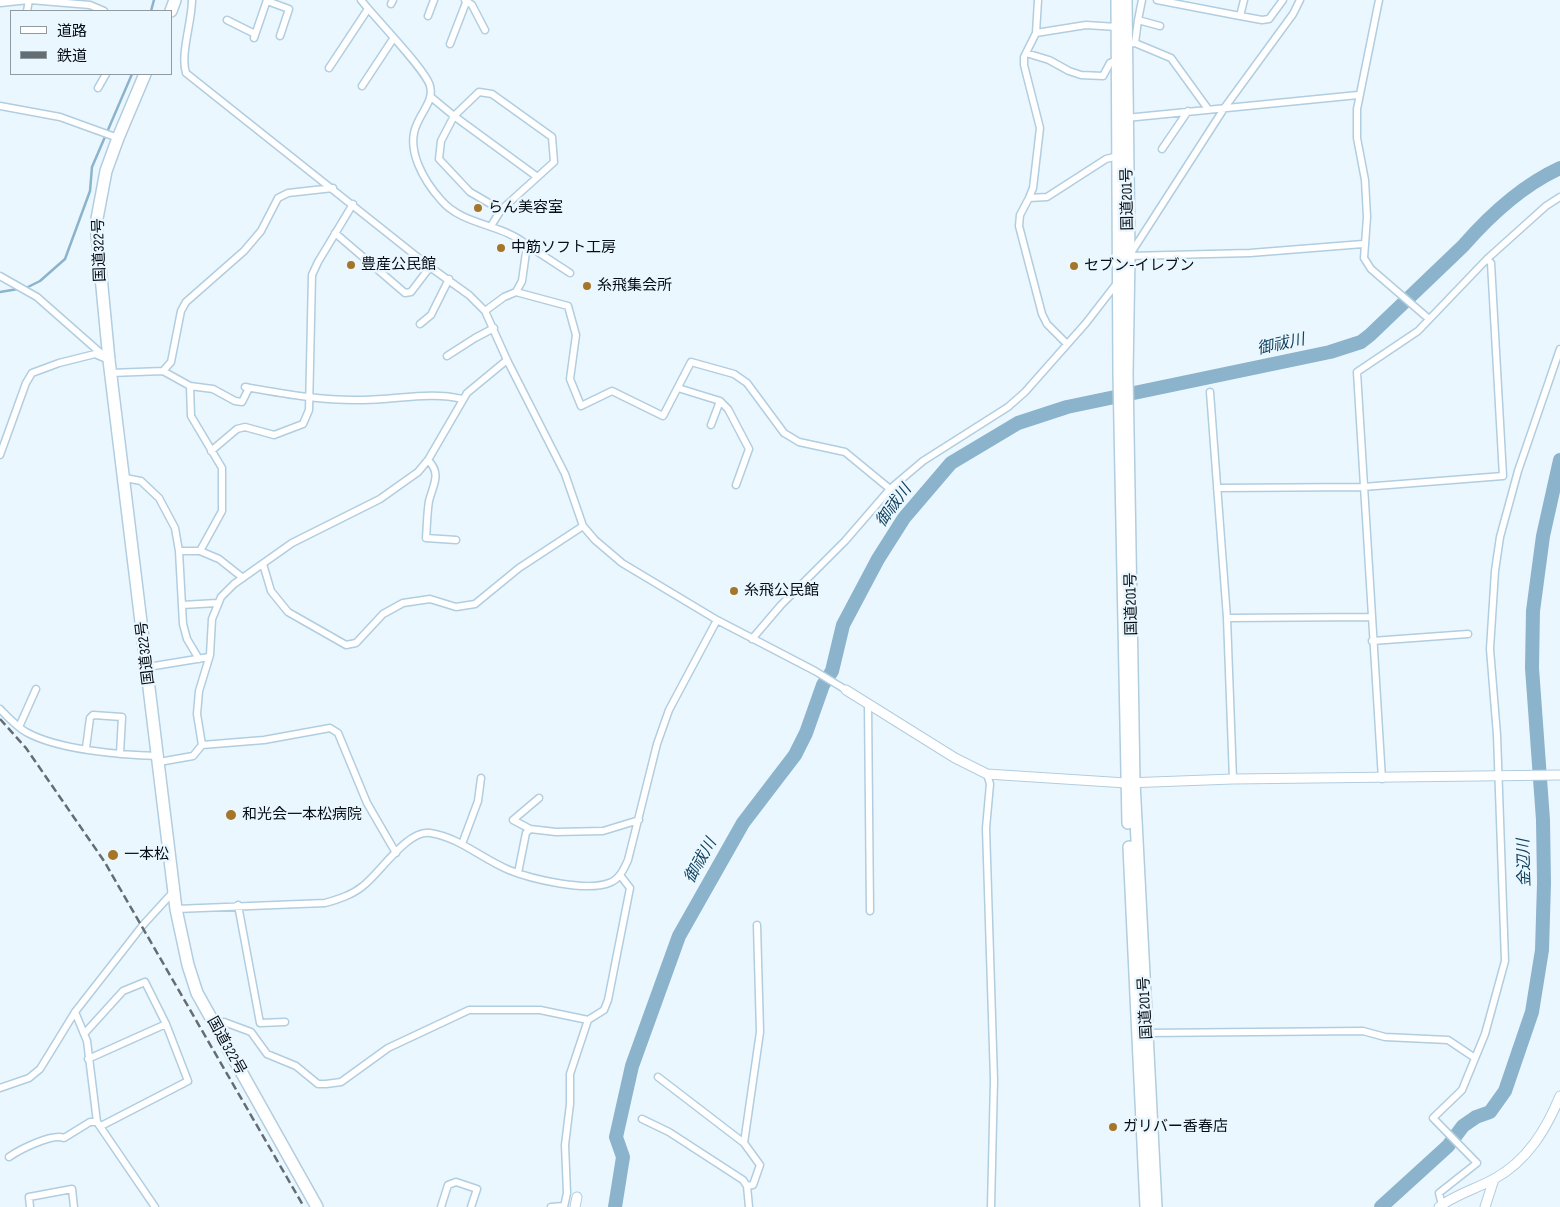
<!DOCTYPE html>
<meta charset="utf-8">
<style>
body{margin:0}
#map{position:relative;width:1560px;height:1207px;overflow:hidden;background:#ebf7ff;font-family:"Sofia Sans Condensed","Noto Sans JP",sans-serif}
canvas{display:block}
.legend{position:absolute;left:10px;top:10px;width:162px;height:65px;box-sizing:border-box;background:#ebf7ff;border:1px solid #8f9aa1;margin:0;padding:6px 9px;list-style:none;font-size:15px;color:#050e14}
.legend li{display:flex;align-items:center;gap:10px;height:25px}
.legend b{width:25px;border:1px solid #8f9aa1}
</style>
<div id="map">
<canvas width="1560" height="1207"></canvas>
<ul class="legend">
<li><b style="height:6px;background:#fff"></b>道路</li>
<li><b style="height:6px;background:#636d74"></b>鉄道</li>
</ul>
</div>
<script>
const g = document.querySelector('canvas').getContext('2d');
g.lineJoin = 'round';
function strokePath(path, color, width, dash) { g.strokeStyle = color; g.lineWidth = width; g.lineCap = dash ? 'butt' : 'round'; g.setLineDash(dash || []); g.stroke(path); }
function drawText(font, color, halo, rows, align = 'center') {
  g.font = font + ' "Sofia Sans Condensed","Noto Sans JP",sans-serif'; g.lineWidth = 5; g.setLineDash([]); g.textBaseline = 'middle'; g.strokeStyle = halo; g.fillStyle = color; for (const [text, x, y, turn = 0] of rows) {
    g.save(); g.translate(x, y); g.rotate((+turn || 0) * Math.PI / 180); g.textAlign = isNaN(turn) ? turn : align; if (halo) g.strokeText(text, 0, 0); g.fillText(text, 0, 0); g.restore();
  }
}
const stream = new Path2D(`
 M151,11L154,0
 M26,288L40,281L65,259L90,191L92,167L132,74
 M0,292L18,289`);
const river = new Path2D(`
 M615,1207L623,1157L616,1137L632,1066L679,936L743,823L795,755L806,733L823,685L832,671L843,625L878,559L904,518L951,463L1018,423L1067,407L1330,352L1361,342L1370,335L1463,246C1490,215 1523,185 1560,168
 M1381,1207L1448,1146L1463,1126L1476,1117L1490,1112L1505,1091L1532,1012L1542,950L1544,883L1543,820L1532,668L1533,611L1543,536L1560,460`);
const street = new Path2D(`
 M30,0L90,5L104,11
 M192,0C192,22 180,54 186,73L430,267L469,295L485,311L507,360L565,474L583,526L595,540L622,563L717,620L815,671L846,690
 M361,0C374,17 426,70 430,86C434,100 422,111 417,124C405,149 424,181 441,200C463,226 501,223 527,245L522,281L516,292L504,297L485,311
 M465,0L472,5L485,30
 M1157,0L1240,16L1244,0
 M1379,0L1357,109V138L1365,180L1367,217L1364,258L1371,269L1429,319
 M267,1L289,9L280,36
 M0,3L29,0
 M391,4L393,0
 M27,11L29,0
 M428,16L434,0
 M1240,16L1262,20L1269,19L1283,0
 M227,20L255,34
 M1138,20L1142,0
 M1036,33L1086,25L1117,27
 M254,38L267,0
 M1135,43L1138,20L1160,26
 M450,44L467,0
 M1126,44L1135,43L1171,58L1208,109
 M1026,53L1049,60L1069,71L1081,75L1103,76L1110,63L1117,60
 M329,68L368,9
 M362,86L393,39
 M98,88L106,74
 M431,97L454,116L479,92L492,94L552,137L554,162L501,210L491,226
 M0,106L60,117L118,138
 M1126,118L1358,95
 M1162,149L1188,111
 M1029,198L1033,188L1040,128L1024,65V57L1036,33L1038,0
 M501,210L470,192L439,159L441,141L454,116L536,176
 M335,233L405,293L411,292L430,267
 M527,245L570,273
 M1131,253L1225,107L1293,14L1300,0
 M1129,256L1250,253L1363,244
 M0,276L37,297L104,356
 M516,292L568,306L576,335L570,379L581,406L612,391L663,416L691,362L734,374L747,383L784,433L799,442L845,452L890,489
 M420,324L431,315L449,279
 M1067,344L1047,324L1042,314L1019,226L1020,215L1029,198L1047,197L1106,159L1118,156
 M447,356L475,338L494,328
 M163,371L190,386L191,416L222,468V511L200,551L219,559L243,578
 M111,373L163,371L171,362L181,311L186,302L244,251L261,231L278,198L288,193L333,188
 M190,386L213,389L235,401L242,402L249,388
 M245,387C285,394 323,401 363,400C396,400 431,391 462,399
 M678,388L720,401L728,409L749,449L736,485
 M1210,392L1227,618L1233,779
 M711,425L720,401
 M211,451L237,429L245,427L274,435L303,424L309,410L312,275L318,262L353,204
 M0,455L26,383L32,373L59,363L95,354L109,360
 M428,460C442,474 433,485 429,501C427,513 427,526 426,538L456,540
 M125,478L141,481L159,498L175,528L179,551
 M1217,488L1363,487L1503,476L1491,263L1487,259
 M263,564L271,591L288,612L346,645L356,643L383,614L403,603L430,599L456,607L475,604L519,568L583,526
 M182,605L217,603
 M1227,618L1371,617
 M752,639L781,605L845,541L890,489L923,461L1008,407L1025,392L1086,323L1117,283
 M1372,641L1468,634
 M199,659L187,639L183,624L179,551H200
 M148,667L209,657
 M868,704L870,911
 M0,709C8,717 16,726 26,732C58,750 121,755 158,756
 M19,727L36,689
 M202,745L197,714L199,691L210,655L212,619L221,597L234,584L292,543L380,499L418,472L428,460L467,393L507,360
 M86,748L90,718L93,715L122,717L120,754
 M159,762L193,756L202,745L264,740L330,728L338,733L367,803L396,853
 M987,774L990,784L986,828L994,1080L991,1207
 M1382,779L1357,372L1418,331L1487,259L1546,206L1560,197
 M530,829L513,820L539,798
 M462,844L478,801L481,778
 M518,873L526,833L530,829L556,832L603,831L639,820
 M238,905L260,1023L285,1022
 M176,909L325,903C339,899 352,895 363,886C381,872 407,830 430,833C459,837 482,859 509,870C531,879 586,892 609,883C619,880 624,869 628,860L657,744L669,710L717,620
 M75,1012L87,1041L97,1122L155,1207
 M213,1022H224L251,1032L267,1054L296,1066L318,1084H326L341,1082L388,1048L469,1010H540L588,1020
 M1147,1033L1363,1031L1385,1037L1448,1040L1475,1058
 M84,1034L123,991L145,982L166,1024L188,1081L101,1126
 M88,1059L166,1024
 M658,1077L744,1143L760,1165L753,1185L747,1186
 M0,1088L29,1078L40,1069L75,1012L143,925L174,891
 M642,1119L669,1132L743,1180L747,1186L749,1207
 M744,1143L760,1032L757,925
 M9,1157C19,1150 52,1133 64,1138L90,1122H97
 M1442,1205L1439,1193L1477,1163L1433,1118L1462,1090L1485,1034L1505,961L1497,735L1490,649L1495,571L1500,537L1518,471L1560,349
 M30,1207L29,1197L72,1189L74,1207
 M441,1207L448,1185L456,1182L477,1189L471,1207
 M551,1207L564,1206
 M564,1207L567,1193L565,1145L570,1104V1074L588,1020L604,1010L608,1000L630,888L620,875`);
const secondary = new Path2D(`
 M846,690L955,758L987,774L1126,783L1233,779L1560,775
 M575,1207L577,1197
 M1439,1207C1456,1194 1476,1189 1494,1179C1527,1161 1546,1130 1560,1096
 M1485,1207L1494,1179`);
const highway = new Path2D(`
 M1117,0L1119,375L1128,823
 M1126,0L1129,256L1127,374L1134,782L1156,1207
 M171,11L175,0
 M145,74L118,138L106,171L96,224L109,360L176,909L188,965L197,993L317,1207
 M1129,847L1146,1207`);
const rail = new Path2D(`
 M0,719L26,748L104,861L304,1207`);
const markers = [
 [478,208,5,"#a57529"],
 [501,248,5,"#a57529"],
 [351,265,5,"#a57529"],
 [1074,266,5,"#a57529"],
 [587,286,5,"#a57529"],
 [734,591,5,"#a57529"],
 [231,815,6,"#a57529"],
 [113,855,6,"#a57529"],
 [1113,1127,5,"#a57529"]
];
const streetNames = [
 ["国道201号",1128,199,-91],
 ["国道322号",100,250,-92],
 ["国道201号",1132,604,-91],
 ["国道322号",146,653,-97],
 ["国道201号",1146,1008,-93],
 ["国道322号",226,1046,61]
];
const poiNames = [
 ["らん美容室",488,208],
 ["中筋ソフト工房",511,248],
 ["豊産公民館",361,265],
 ["セブン-イレブン",1084,266],
 ["糸飛集会所",597,286],
 ["糸飛公民館",744,591],
 ["和光会一本松病院",242,815],
 ["一本松",124,855],
 ["ガリバー香春店",1123,1127]
];
const waterNames = [
 ["御祓川",1281,345,-12],
 ["御祓川",894,506,-54],
 ["御祓川",701,861,-61],
 ["金辺川",1525,863,-92]
];
strokePath(stream, '#8cb3cc', 2.5);
strokePath(river, '#8cb3cc', 14);
strokePath(street, '#b1cde0', 9);
strokePath(secondary, '#b1cde0', 11);
strokePath(highway, '#b1cde0', 14);
strokePath(street, '#fff', 6);
strokePath(secondary, '#fff', 9);
strokePath(highway, '#fff', 11);
strokePath(rail, '#636d74', 2.5, [8, 4]);
for (const [x, y, r, color] of markers) { const dot = new Path2D(); dot.arc(x, y, r, 0, 2 * Math.PI); g.fillStyle = color; g.fill(dot); strokePath(dot, '#ebf7ff', 2); }
drawText('15px', '#050e14', '#ebf7ff', streetNames);
drawText('15px', '#050e14', '#ebf7ff', poiNames, 'left');
drawText('italic 16px', '#10425d', '#ebf7ff', waterNames);
</script>
